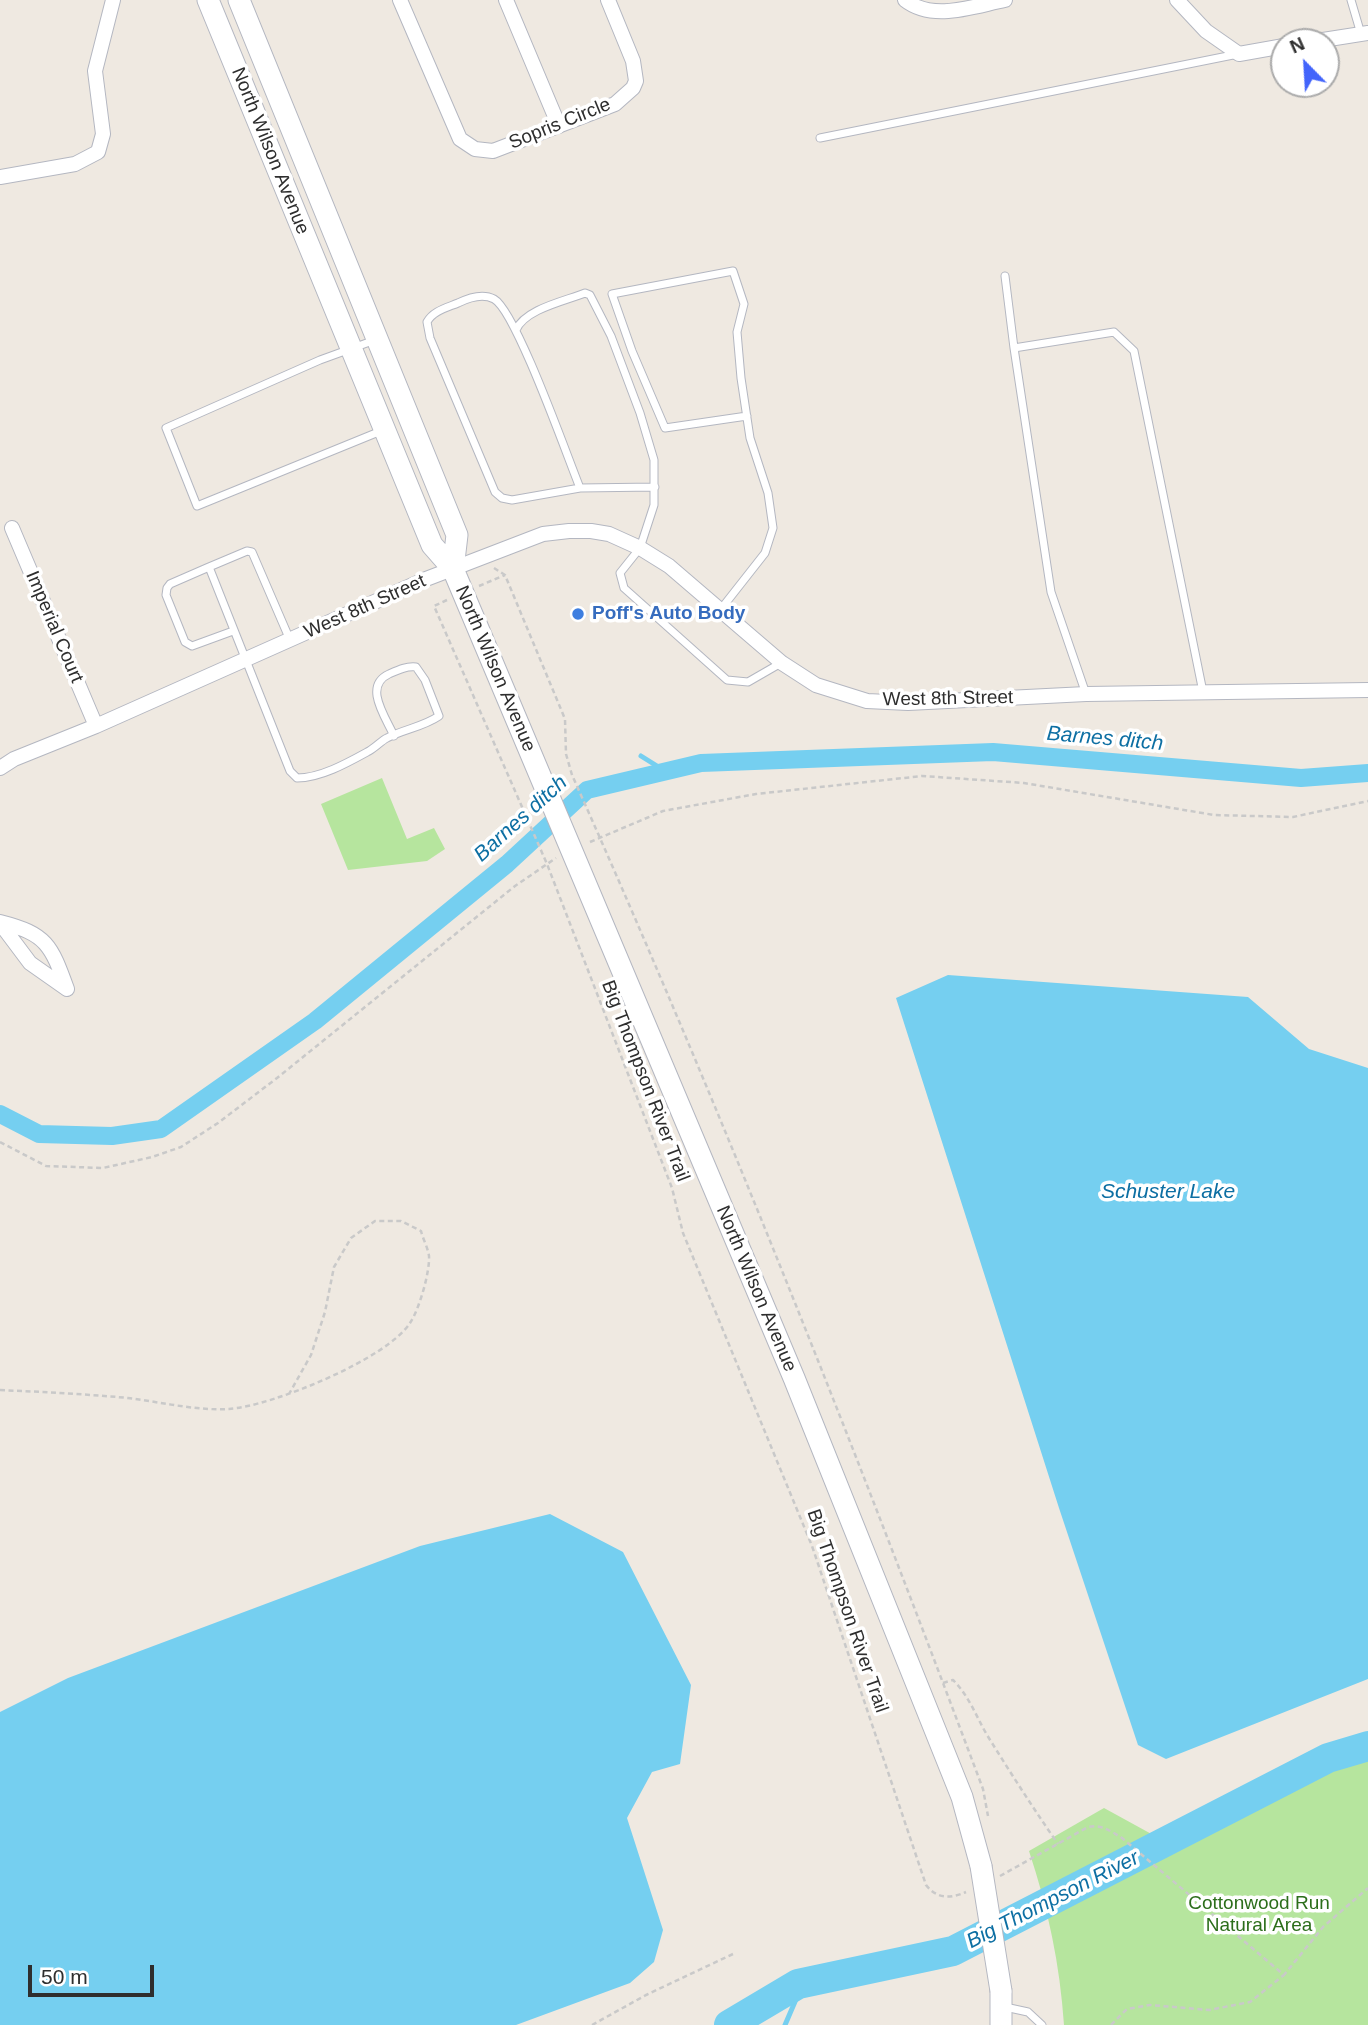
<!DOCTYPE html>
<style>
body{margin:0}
#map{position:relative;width:1368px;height:2025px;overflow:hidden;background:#efe9e1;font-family:Arial,sans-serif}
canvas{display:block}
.north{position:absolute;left:1270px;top:28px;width:70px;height:70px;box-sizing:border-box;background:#fff;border:2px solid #ababab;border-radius:50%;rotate:336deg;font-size:19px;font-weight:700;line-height:28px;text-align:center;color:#2e2e2e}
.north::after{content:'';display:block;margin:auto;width:24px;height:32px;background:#4264fb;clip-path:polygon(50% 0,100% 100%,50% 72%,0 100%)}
.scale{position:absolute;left:28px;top:1965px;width:126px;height:32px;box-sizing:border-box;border:4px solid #2e2e2e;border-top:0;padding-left:9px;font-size:21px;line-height:24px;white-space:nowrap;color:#2e2e2e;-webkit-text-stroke:5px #fff;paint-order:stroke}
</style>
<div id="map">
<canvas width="1368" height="2025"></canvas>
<div class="north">N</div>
<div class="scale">50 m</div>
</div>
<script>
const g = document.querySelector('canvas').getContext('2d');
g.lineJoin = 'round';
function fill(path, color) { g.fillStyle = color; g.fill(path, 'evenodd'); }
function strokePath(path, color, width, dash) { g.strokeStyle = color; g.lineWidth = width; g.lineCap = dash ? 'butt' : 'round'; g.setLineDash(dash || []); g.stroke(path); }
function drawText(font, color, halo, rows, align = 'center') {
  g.font = font + ' Arial,sans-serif'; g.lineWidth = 7; g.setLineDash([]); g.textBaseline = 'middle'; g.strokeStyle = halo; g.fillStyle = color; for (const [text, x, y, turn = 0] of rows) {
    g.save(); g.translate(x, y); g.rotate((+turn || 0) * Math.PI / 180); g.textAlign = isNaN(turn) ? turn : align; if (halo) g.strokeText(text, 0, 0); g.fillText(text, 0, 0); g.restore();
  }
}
const green = new Path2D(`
 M382,778L407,839L434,828L445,849L427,861L348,870L321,804Z
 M1368,1741V2025H1064C1060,1965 1048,1908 1029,1851L1104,1808L1166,1842L1317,1757Z`);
const water = new Path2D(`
 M948,975L1248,997L1309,1049L1368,1068V1679L1166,1759L1138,1745L1059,1508L896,998Z
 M550,1514L623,1552L691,1685L680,1764L652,1772L627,1818L663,1930L654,1962L630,1983L516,2025H0V1712L68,1678L420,1546Z`);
const stream = new Path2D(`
 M641,756L665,771
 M785,2025L803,1983`);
const canal = new Path2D(`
 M0,1114L39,1134L112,1136L161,1129L315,1021L507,864L587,790L701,763L993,752L1301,778L1368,773`);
const river = new Path2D(`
 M729,2025L798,1984L953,1951L1328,1758L1368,1746`);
const path = new Path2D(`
 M494,568L505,575L565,719L566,754L572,775C721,1108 855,1448 983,1789L988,1816
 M479,586L505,575
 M447,600L434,606L547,864L672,1188L683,1233L812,1546L926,1885C937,1899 950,1899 966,1892
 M590,842L663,811L756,794L922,776L1024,783L1214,815L1293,817L1368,801
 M0,1142L46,1166L103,1168L152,1157L181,1147L218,1123L277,1078L515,886L556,858
 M0,1390C43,1392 86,1394 128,1398C161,1402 196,1411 229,1409C272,1406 387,1359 410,1323C419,1310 430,1272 429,1256C428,1248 423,1239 421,1231L401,1221H375L351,1238L334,1267L325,1312L311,1355L289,1394
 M943,1683L953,1680C969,1696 976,1716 987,1735C1010,1772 1033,1808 1058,1844
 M1000,1876L1088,1827C1102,1824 1110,1831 1122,1838L1284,1975L1323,1927L1368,1888
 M592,2025L646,1995L733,1954
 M1111,2025L1127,2009L1150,2005L1209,2010L1250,2002L1284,1975`);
const lane = new Path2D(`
 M1351,0L1361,34
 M820,138L1238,54
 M1005,276L1014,348
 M516,330C525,309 565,301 585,293L590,295L611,336L640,413L654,460V505L640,548L620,573L624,588L727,680L748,682L781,663
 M375,340L320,360L166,428L197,506L381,431
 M580,488L512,500L502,498L495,492L430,338L427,322C433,311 446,308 458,303C468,298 483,293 494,299C516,311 567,456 580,488L655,487
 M209,567L247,551L252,552L290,640
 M721,609L765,553L773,528L768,493L750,438L741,378L737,332L744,304L733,271L612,294L632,351L665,428L747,416
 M233,631L192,646L185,642L166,595L167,588L170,584L209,567L290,771L297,778C321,778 349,762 369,751C376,747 381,741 387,738C404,729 423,727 439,716L425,680L416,667C406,666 398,670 389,674C363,686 385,716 394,736
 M1086,694L1051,592L1014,348L1114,332L1134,351L1203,692
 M1005,2007L1028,2012L1042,2025`);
const street = new Path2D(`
 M400,0L460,139L475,149L493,151L615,104L633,88L636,81L633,61L608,0
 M506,0L559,126
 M905,0C933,22 974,6 1005,0
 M1177,0L1206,31L1239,54L1284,46
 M1310,42L1368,33
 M0,177L75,164L98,152L103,134L95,71L113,0
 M12,528L96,726
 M0,768L14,759L96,726L426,579L543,534L569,531H591L609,534L640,548L669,566L782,663L816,685L867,701L908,703L1086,694L1368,690
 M0,922C47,934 51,945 67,989L30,963L0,923`);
const secondary = new Path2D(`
 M208,0L432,545L453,569L794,1378L962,1797L981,1866
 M239,0L457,535L453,569
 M1001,1991V2025`);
const secondaryBridge = new Path2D(`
 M981,1866L1001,1991`);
const markers = [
 [578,614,7,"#3f7fe0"]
];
const streetNames = [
 ["Sopris Circle",560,124,-22],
 ["North Wilson Avenue",270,151,68],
 ["West 8th Street",365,607,-24],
 ["Imperial Court",54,627,67],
 ["North Wilson Avenue",495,669,67],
 ["West 8th Street",948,699,-1],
 ["Big Thompson River Trail",645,1081,69],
 ["North Wilson Avenue",756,1289,67],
 ["Big Thompson River Trail",847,1611,71]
];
const shopNames = [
 ["Poff's Auto Body",592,614]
];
const parkNames = [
 ["Cottonwood Run",1259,1904],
 ["Natural Area",1259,1926]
];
const waterNames = [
 ["Barnes ditch",1105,739,5],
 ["Barnes ditch",521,819,-42],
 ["Schuster Lake",1168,1192],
 ["Big Thompson River",1053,1900,-27]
];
fill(green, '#b6e59e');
fill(water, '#75cff0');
strokePath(stream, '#75cff0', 5);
strokePath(canal, '#75cff0', 18);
strokePath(river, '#75cff0', 30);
strokePath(lane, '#b4b7c1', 9);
strokePath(street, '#b4b7c1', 16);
strokePath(secondary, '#b4b7c1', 23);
strokePath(path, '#c9c9c9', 2.5, [5, 3.5]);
strokePath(lane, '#fff', 7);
strokePath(street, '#fff', 14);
strokePath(secondary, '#fff', 21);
strokePath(secondaryBridge, '#b4b7c1', 23, []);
strokePath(secondaryBridge, '#fff', 21);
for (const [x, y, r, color] of markers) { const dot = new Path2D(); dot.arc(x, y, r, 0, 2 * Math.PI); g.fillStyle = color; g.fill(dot); strokePath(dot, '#fff', 2.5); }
drawText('19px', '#2e2e2e', '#fff', streetNames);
drawText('bold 19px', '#366cbe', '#fff', shopNames, 'left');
drawText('19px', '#2c6e1b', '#fff', parkNames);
drawText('italic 21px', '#0d6fa3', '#fff', waterNames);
</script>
